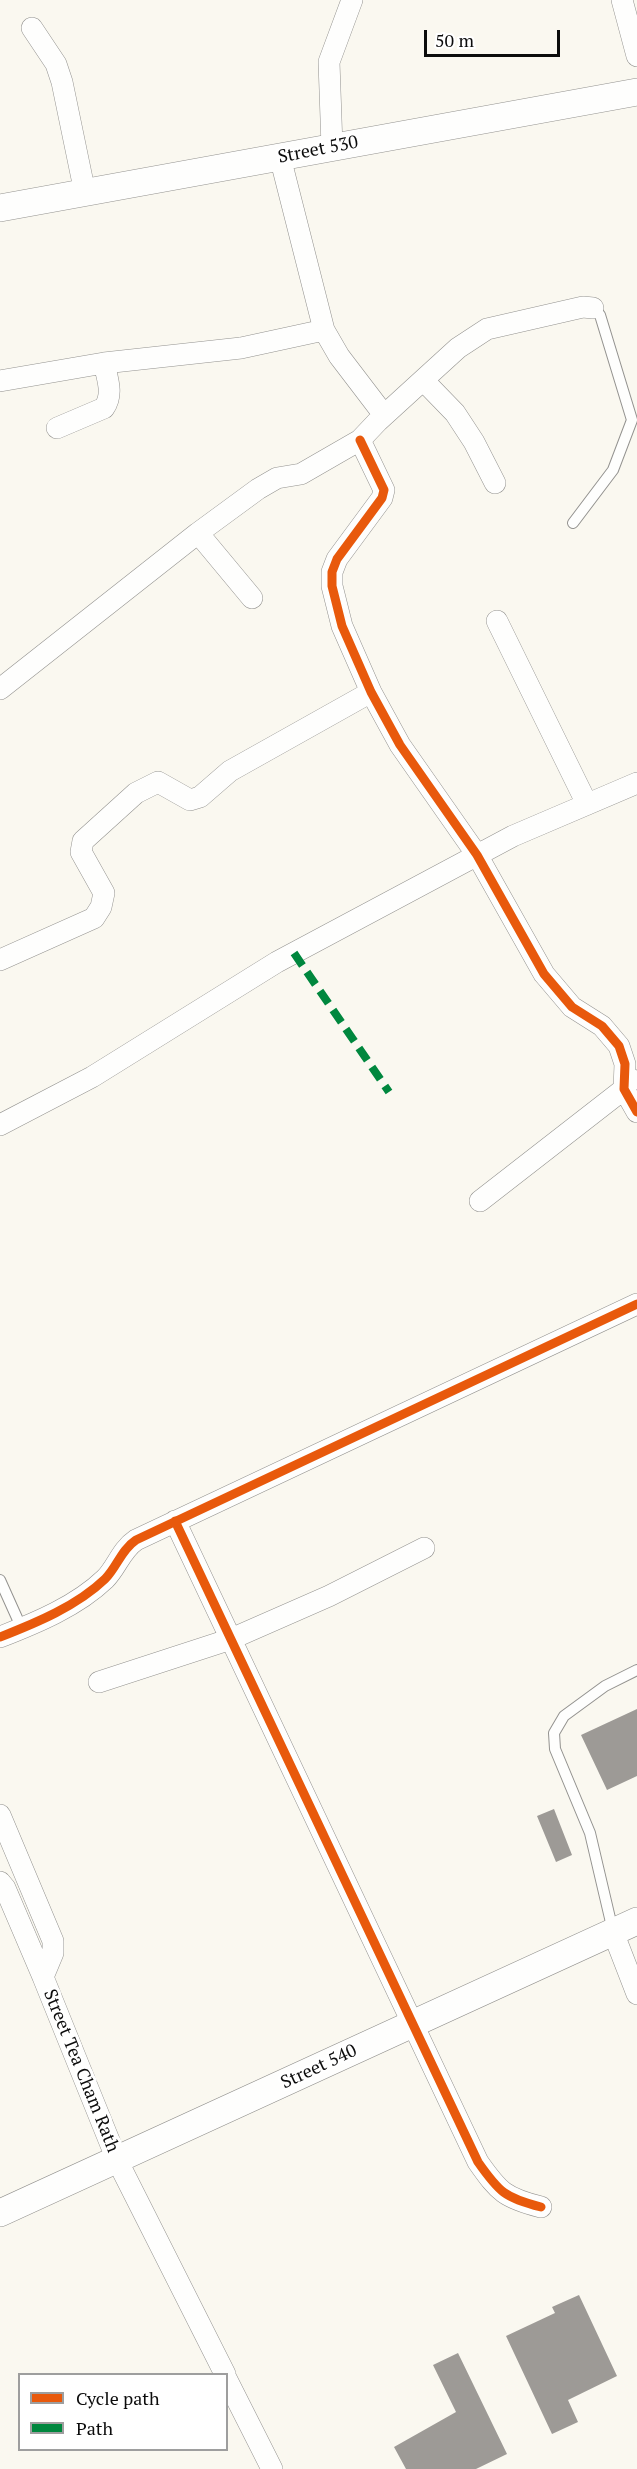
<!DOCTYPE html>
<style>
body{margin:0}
#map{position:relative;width:637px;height:2469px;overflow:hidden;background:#faf8f0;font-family:"PT Serif",serif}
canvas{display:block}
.legend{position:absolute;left:18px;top:2373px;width:210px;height:78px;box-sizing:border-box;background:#fff;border:2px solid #9e9e9e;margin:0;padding:8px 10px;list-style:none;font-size:18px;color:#0c0c0c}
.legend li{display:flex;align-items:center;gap:12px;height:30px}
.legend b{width:30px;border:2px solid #9e9e9e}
.scale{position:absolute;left:424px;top:30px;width:136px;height:27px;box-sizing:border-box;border:3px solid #0c0c0c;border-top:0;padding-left:8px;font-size:18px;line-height:21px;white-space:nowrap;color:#0c0c0c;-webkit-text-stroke:4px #fff;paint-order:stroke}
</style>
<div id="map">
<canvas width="637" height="2469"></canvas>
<ul class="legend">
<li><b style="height:8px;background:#e8590c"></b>Cycle path</li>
<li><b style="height:8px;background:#00873e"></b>Path</li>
</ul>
<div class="scale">50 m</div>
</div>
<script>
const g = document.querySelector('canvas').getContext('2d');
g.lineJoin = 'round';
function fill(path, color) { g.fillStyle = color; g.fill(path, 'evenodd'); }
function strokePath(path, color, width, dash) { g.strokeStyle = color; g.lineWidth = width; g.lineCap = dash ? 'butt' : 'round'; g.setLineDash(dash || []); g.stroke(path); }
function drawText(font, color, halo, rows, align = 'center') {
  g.font = font + ' "PT Serif",serif'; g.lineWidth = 6; g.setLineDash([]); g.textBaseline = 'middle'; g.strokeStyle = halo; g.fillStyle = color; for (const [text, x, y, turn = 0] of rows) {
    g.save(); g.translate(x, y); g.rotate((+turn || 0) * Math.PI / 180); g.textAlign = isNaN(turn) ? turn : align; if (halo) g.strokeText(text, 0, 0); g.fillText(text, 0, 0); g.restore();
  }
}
const building = new Path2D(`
 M637,1709V1776L607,1790L581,1735Z
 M554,1809L572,1855L556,1862L537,1816Z
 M579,2295L617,2376L568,2400L578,2422L552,2434L506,2336L555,2313L552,2307Z
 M458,2353L507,2454L476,2469H406L394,2447L456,2412L433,2365Z`);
const service = new Path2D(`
 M573,523L613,470L632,420L600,315L593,308
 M0,1580L22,1629
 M613,1931L590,1833L555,1749L554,1733L564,1716L605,1686L637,1670`);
const minor = new Path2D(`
 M622,0L637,56
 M32,28L56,64L62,82L85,193
 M332,147L329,62L352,0
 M280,157L324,330L339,356L384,415
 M423,380L455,413L474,442L495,483
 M0,381L104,363L241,348L324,330
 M57,428L104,408C114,394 107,378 104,363
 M360,440L384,490L382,498L337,559L332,572V586L342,626L371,692L400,745L477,855L544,974L572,1007L602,1026L619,1046L625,1064L624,1089L637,1112
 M198,533L252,598
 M497,621L587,804
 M0,689L198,533L258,489L277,478L301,474L360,440L378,421L458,348L487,329L583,307L593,308
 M0,960L94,918L101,907L104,893L81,852L83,841L136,793L158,782L190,800L200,797L230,771L371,692
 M0,1125L92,1077L277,962L513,836L637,783
 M480,1201L624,1089L631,1079
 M175,1521L478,2162C499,2192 505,2198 541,2207
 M0,1637C36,1623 77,1606 105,1579C117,1567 121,1550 136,1540L637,1304
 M99,1682L231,1639L329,1596L424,1548
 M0,1815L53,1941V1953L43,1977L117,2160L225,2374
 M0,1882L5,1888L43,1977
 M613,1932L637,1994
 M226,2378L272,2469`);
const tertiary = new Path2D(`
 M0,208L637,92
 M0,2213L637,1921`);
const quiet = new Path2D(`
 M294,953L389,1092`);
const cycleway = new Path2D(`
 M360,440L384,490L382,498L337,559L332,572V586L342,626L371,692L400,745L477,855L544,974L572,1007L602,1026L619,1046L625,1064L624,1089L637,1112
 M175,1521L478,2162C499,2192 505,2198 541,2207
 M0,1637C36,1623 77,1606 105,1579C117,1567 121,1550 136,1540L637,1304`);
const streetNames = [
 ["Street 530",318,150,-11],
 ["Street 540",319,2067,-25],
 ["Street Tea Cham Rath",81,2071,68]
];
fill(building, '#9d9a96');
strokePath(service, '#93928f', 12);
strokePath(minor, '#93928f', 22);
strokePath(tertiary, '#93928f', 28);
strokePath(service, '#fefefd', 10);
strokePath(minor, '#fefefd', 21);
strokePath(tertiary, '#fefefd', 27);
strokePath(quiet, '#00873e', 8, [15, 8]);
strokePath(cycleway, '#e8590c', 9);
drawText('18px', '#0c0c0c', '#fff', streetNames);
</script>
